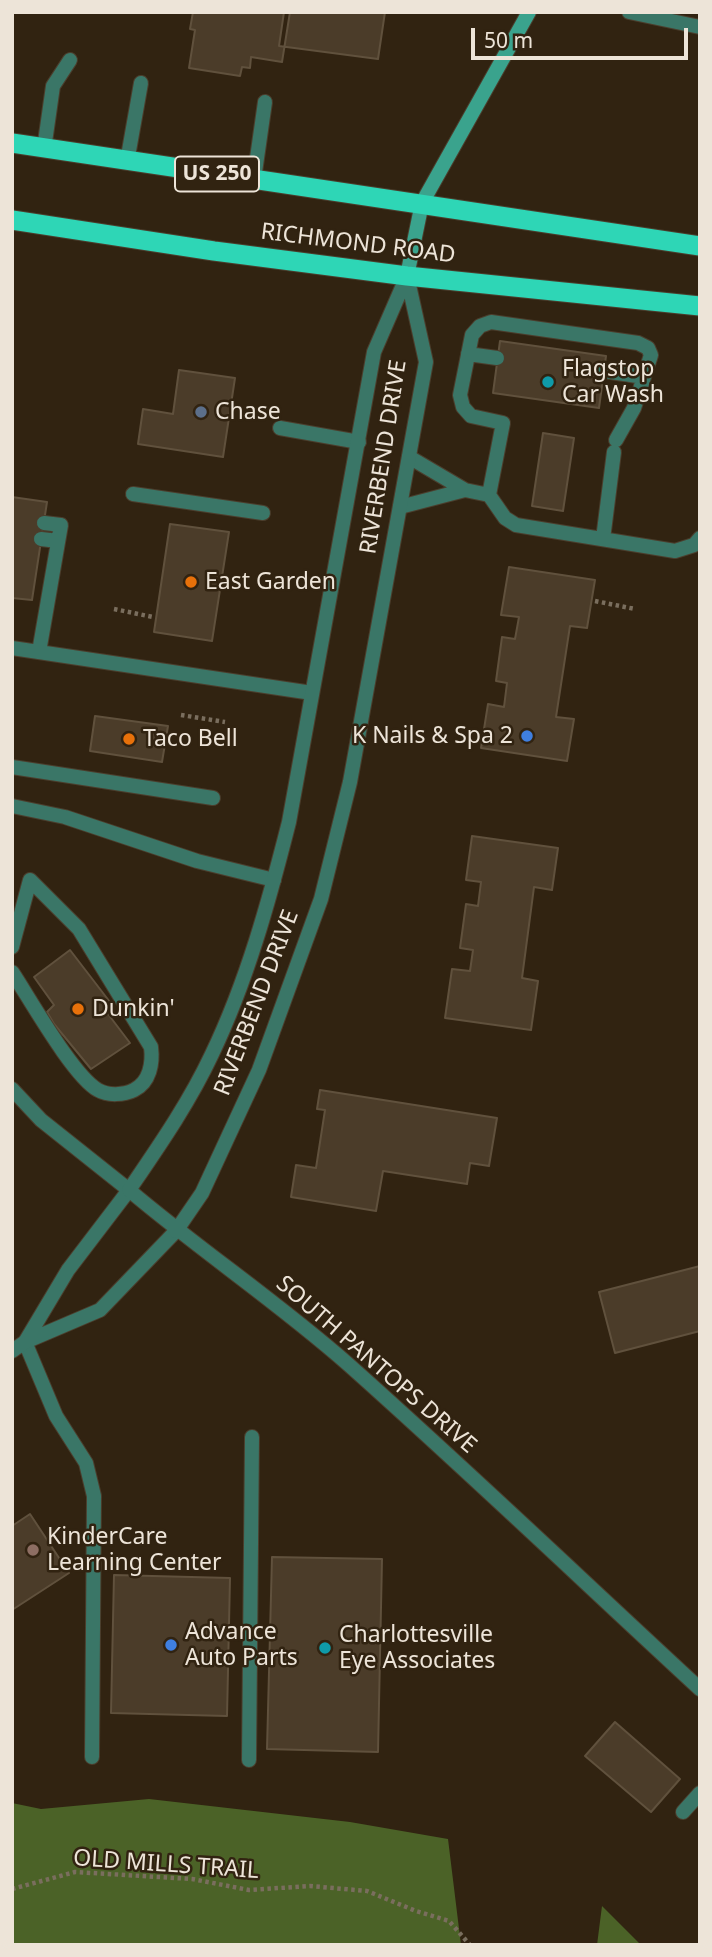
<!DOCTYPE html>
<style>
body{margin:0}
#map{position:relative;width:712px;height:1957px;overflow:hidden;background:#312311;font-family:"Noto Sans",sans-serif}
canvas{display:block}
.frame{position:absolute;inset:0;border:14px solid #ede4d8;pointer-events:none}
.scale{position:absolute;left:471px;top:28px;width:217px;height:32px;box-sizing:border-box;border:4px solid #ede4d8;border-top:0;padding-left:9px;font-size:21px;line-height:24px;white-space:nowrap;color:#ede4d8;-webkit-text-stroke:5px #312311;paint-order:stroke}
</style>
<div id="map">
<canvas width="712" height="1957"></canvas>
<div class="frame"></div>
<div class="scale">50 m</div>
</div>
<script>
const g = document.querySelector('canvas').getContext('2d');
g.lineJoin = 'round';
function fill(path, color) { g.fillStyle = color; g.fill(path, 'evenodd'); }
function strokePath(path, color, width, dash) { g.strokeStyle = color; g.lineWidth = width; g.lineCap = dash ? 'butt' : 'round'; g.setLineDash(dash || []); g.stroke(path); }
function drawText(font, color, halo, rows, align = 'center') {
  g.font = font + ' "Noto Sans",sans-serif'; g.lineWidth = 5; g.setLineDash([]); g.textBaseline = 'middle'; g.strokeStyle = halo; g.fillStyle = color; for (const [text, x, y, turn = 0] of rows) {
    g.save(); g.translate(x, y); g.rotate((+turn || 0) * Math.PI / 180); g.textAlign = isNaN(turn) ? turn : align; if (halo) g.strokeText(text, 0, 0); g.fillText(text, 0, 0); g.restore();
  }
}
const forest = new Path2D(`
 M149,1799L350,1822L448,1839L461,1945H12V1803L41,1809Z
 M602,1906L641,1945H597Z`);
const building = new Path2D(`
 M193,12H290L282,62L251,57L250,68L242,67L240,76L189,68L195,30L190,29Z
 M284,12H385L378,59L279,46Z
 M500,341L606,356L599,408L493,393Z
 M179,370L235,378L223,457L138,444L143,409L173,414Z
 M543,433L574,438L563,511L532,506Z
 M12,497L47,502L32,600L12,598Z
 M170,524L229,532L212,641L154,632Z
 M509,567L595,580L587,628L570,626L556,717L574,719L567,761L481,748L488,704L504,707L507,683L496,681L502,637L515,639L519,617L501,615Z
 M95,716L168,726L162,762L90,751Z
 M472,836L558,848L552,890L534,887L522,978L538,981L531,1030L445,1018L452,969L470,971L473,950L460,948L466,904L478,906L481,882L466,880Z
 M70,950L113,1006L105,1010L130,1043L91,1069L54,1024L47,1012L54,1005L34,977Z
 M320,1090L497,1118L489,1166L470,1163L467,1184L383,1171L376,1211L291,1197L296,1165L316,1168L325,1110L317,1109Z
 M700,1266V1331L615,1353L599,1292Z
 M30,1514L69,1573L12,1610V1526Z
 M272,1557L382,1559L378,1752L267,1749Z
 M114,1575L230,1578L227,1716L111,1713Z
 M615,1722L680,1779L651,1812L585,1756Z`);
const path = new Path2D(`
 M595,601L635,609
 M114,609L153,617
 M181,715L225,722
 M12,1889L75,1872L192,1879L249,1890L310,1886L367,1891L416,1911L449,1921L470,1945`);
const service = new Path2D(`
 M629,12L700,27
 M44,149L53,86L70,60
 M127,162L141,83
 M254,179L265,102
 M468,354L497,358
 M604,371L644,377
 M280,428L359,442
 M465,490L489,495L503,423L471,416L463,407L460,395L472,335L480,326L491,322L638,343L648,348L651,355L634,408L616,440
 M133,494L263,513
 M489,495L505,518L516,525L675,551L694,545L700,538
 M400,507L465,490L409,457
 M41,539L58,541
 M603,539L614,452
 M12,648L312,693
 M39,652L61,525L44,523
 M12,767L213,798
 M12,806L65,817L197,861L274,880
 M12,947L30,880L79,929L151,1047C153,1063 150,1082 134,1090C124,1095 108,1096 98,1090C73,1076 30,999 12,972
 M25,1342L56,1416L86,1463L94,1496L92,1757
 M249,1760L252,1437
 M683,1812L700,1793`);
const minor = new Path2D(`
 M12,1089L41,1120L129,1190L68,1270L25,1342
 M12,1351L25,1342L100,1310L176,1231`);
const tertiary = new Path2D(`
 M407,276L374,352L289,822C269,901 247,981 212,1054C189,1103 159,1146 129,1190C201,1251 279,1303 349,1365C468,1471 583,1581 700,1689
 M176,1231L202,1193L259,1070L321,899L350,782L426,362L407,276`);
const secondary = new Path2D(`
 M407,276L422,203L529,12`);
const trunk = new Path2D(`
 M12,143L700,246
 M12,220L214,251L407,276L700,306`);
const markers = [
 [548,382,7,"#0f9aa8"],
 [201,412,7,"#5c6f8a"],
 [191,582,7,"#e8710a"],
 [527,736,7,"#3f7fe0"],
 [129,739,7,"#e8710a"],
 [78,1009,7,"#e8710a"],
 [33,1550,7,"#8d6e63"],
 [171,1645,7,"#3f7fe0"],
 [325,1648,7,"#0f9aa8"]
];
const shields = [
 [217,174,84]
];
const shieldNames = [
 ["US 250",217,174]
];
const streetNames = [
 ["RICHMOND ROAD",358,244,7],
 ["RIVERBEND DRIVE",384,457,-81],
 ["RIVERBEND DRIVE",257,1003,-69],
 ["SOUTH PANTOPS DRIVE",376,1365,41],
 ["OLD MILLS TRAIL",166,1865,4]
];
const poiNames = [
 ["Flagstop",562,369],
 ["Car Wash",562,395],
 ["Chase",215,412],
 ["East Garden",205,582],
 ["K Nails & Spa 2",513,736,"right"],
 ["Taco Bell",143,739],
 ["Dunkin'",92,1009],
 ["KinderCare",47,1537],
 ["Learning Center",47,1563],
 ["Advance",185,1632],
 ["Auto Parts",185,1658],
 ["Charlottesville",339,1635],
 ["Eye Associates",339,1661]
];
fill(forest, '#4b6227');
fill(building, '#4b3c29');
strokePath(building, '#60513d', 2);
strokePath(service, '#4b3e2d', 16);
strokePath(minor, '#4b3e2d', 16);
strokePath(tertiary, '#4b3e2d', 16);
strokePath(secondary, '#4b3e2d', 16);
strokePath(trunk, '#4b3e2d', 21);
strokePath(path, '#7a6e5e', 4.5, [3.5, 3.5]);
strokePath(service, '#3a7667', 14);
strokePath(minor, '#3a7667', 14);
strokePath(tertiary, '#3a7667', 14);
strokePath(secondary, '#3aa38d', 14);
strokePath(trunk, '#2ed6b6', 19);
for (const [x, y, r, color] of markers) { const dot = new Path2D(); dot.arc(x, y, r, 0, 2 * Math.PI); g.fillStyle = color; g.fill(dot); strokePath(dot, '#312311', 2.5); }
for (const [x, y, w] of shields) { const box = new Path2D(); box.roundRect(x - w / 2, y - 17.5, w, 35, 5); g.fillStyle = '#312311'; g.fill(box); strokePath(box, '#ede4d8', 2); }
drawText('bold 21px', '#ede4d8', null, shieldNames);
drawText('23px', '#ede4d8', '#312311', streetNames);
drawText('23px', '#ede4d8', '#312311', poiNames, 'left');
</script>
